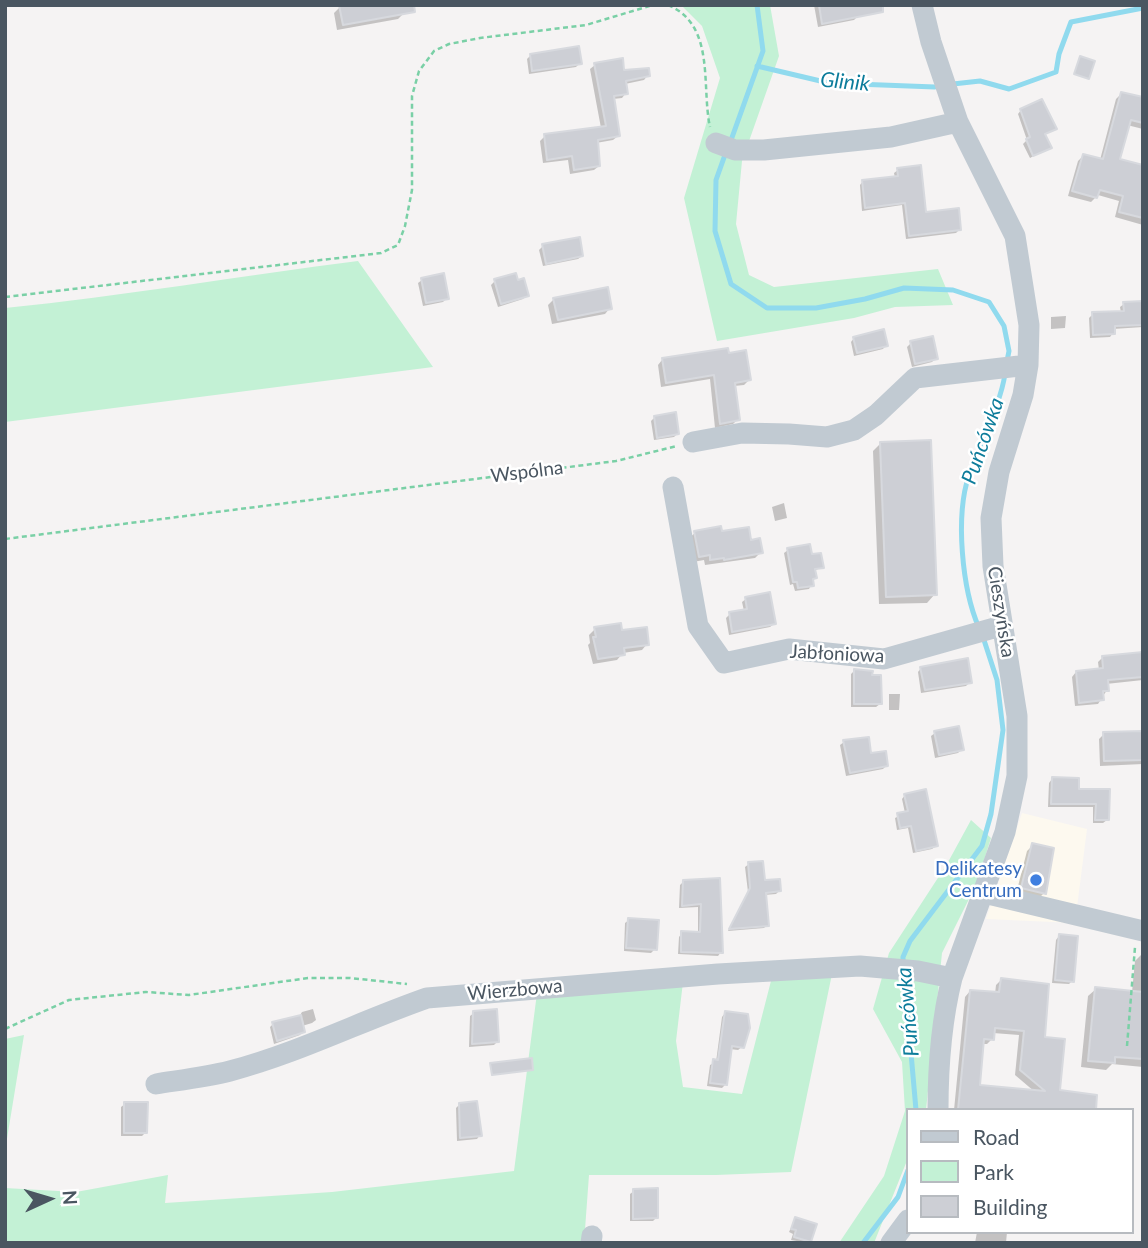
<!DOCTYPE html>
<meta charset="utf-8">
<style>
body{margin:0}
#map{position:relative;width:1148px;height:1248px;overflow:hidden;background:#f5f3f3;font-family:Lato,sans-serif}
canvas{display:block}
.frame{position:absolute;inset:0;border:7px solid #4a5661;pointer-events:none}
.legend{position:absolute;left:906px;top:1108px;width:228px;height:126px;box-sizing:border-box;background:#fff;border:2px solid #b7bbc0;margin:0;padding:9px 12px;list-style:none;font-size:21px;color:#4a5661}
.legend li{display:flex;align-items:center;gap:14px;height:35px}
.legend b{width:35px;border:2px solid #b7bbc0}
.north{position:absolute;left:14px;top:1164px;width:70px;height:70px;-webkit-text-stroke:5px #fff;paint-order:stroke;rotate:86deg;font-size:19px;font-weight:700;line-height:28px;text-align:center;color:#4a5661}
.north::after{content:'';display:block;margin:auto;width:24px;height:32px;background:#4a5661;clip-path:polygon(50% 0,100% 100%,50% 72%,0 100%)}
</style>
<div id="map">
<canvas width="1148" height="1248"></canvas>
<div class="frame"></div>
<ul class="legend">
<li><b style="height:9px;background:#c1cad2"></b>Road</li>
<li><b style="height:19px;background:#c3f1d5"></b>Park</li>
<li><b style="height:19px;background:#cdcfd5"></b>Building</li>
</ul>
<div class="north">N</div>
</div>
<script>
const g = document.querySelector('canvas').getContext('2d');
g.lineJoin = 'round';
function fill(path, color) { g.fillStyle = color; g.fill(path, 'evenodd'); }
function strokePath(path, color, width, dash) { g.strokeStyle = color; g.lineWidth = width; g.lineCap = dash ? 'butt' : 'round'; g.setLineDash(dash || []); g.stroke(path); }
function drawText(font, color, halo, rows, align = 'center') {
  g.font = font + ' Lato,sans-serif'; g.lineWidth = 5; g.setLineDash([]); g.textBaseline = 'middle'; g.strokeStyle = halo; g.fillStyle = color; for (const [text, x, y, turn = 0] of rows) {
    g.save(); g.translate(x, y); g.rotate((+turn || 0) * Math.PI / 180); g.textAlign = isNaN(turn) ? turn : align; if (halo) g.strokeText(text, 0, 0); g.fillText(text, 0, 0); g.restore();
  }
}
const commercial = new Path2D(`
 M1022,813L1087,829L1075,923L986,919Z`);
const green = new Path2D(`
 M681,5H770L779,56L742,161L736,224L749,275L774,287L938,269L953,305L895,307L854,318L717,341L684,198L720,78L702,26Z
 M358,261L433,367L5,422V308C123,296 240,276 358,261Z
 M971,820L991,838L977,883L942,953L926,1110H908V1158L874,1243H839L884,1176L905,1111L902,1062L873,1009L889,953L947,864Z
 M832,974L791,1172L716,1175H589L584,1243H5V1188L76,1192L168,1175L165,1203L332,1192L514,1171L537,993L683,982L676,1041L683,1087L742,1094L772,977Z
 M24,1035L5,1151V1039Z`);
const shadow = new Path2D(`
 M814,5H857L859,15L854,20L818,27Z
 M340,7L404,13L398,19L337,30L334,13Z
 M531,55L580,63L576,67L529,74L527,59Z
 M595,65L623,72L648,75L644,80L625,84L626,93L622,98L613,99L618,136L613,140L596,143L599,166L594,170L570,174L568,160L543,163L540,141L545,136L601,128L590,69Z
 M1121,94L1143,99V129L1127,125L1117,160L1143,167V225L1115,217L1119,201L1098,195L1091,202L1068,196L1078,161L1083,156L1100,160L1116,99Z
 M1021,110L1054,128L1044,135L1050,147L1030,158L1023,144L1027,140L1018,114Z
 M898,170L925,214L959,230L956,233L906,239L902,205L862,211L860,185L863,181L895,178L894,173Z
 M543,246L582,256L578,259L543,266L539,250Z
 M422,280L447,298L443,302L423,306L418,283Z
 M495,281L517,282L527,295L523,299L498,307L491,285Z
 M554,299L610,308L605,314L552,324L548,305Z
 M1143,303V327L1113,329V333L1110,337L1090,338L1089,318L1093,314L1121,313L1120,307L1124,304Z
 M1066,316L1065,328L1051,329V317Z
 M854,338L886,345L883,349L854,356L851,342Z
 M911,343L936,358L932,362L912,367L907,347Z
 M662,360L749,380L744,385L734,386L738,419L733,424L715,428L710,379L661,387L658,365Z
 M655,417L677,434L674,437L654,440L651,421Z
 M881,443L935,594L927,603L879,604L873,451Z
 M784,503L787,518L775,521L772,507Z
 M695,533H721L749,542L761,552L755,558L705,565L704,560L693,562L689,538Z
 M788,550L811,556L822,567L814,571L815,578L809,589L795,591L793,584L790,585L784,553Z
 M746,599L774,624L770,627L729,635L726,618L730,614L744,611L742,602Z
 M595,629L620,632L647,644L642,650L623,653L617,660L593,664L588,645L590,643L589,635Z
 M1143,653V680L1106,684L1107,690L1098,704L1075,706L1072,677L1076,672L1099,670L1098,662L1103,657Z
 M921,668L970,682L966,686L921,693L918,672Z
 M854,671L880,704L876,707H851V674Z
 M889,694H900L899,710H889Z
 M1143,732V764L1100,766L1099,739L1104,734Z
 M935,733L962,749L958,753L935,758L931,736Z
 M844,742L870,755L887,765L883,769L846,776L840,745Z
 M1052,779L1077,791H1108L1107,820L1103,823H1093V807H1048L1049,783Z
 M905,795L936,846L932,849L913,853L908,828L897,830L895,818L905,813L902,799Z
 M1033,845L1044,893L1038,899L1016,894L1027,851Z
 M749,864L763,882L779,891L776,894L764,895L767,925L764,928L728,931L748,892L745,867Z
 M718,879L721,952L718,956L678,954L679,937L682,933L698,934V907L679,908L680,885L683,882Z
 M629,920L655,949L651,953L624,951L625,923Z
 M1059,936L1072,981L1069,984L1052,983L1056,940Z
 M1143,953V1067L1112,1064L1106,1070L1081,1067L1088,996L1096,989L1132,992L1135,961Z
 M1001,980L1043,1039L1058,1092L1094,1110H954L965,997L970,991L995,994L996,985ZM993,1033L1019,1035L1015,1075L1035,1092L978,1087L981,1044H987L992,1039Z
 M313,1009L316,1020L312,1023L302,1026L303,1031L300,1035L274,1044L270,1027L273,1024L299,1017L302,1012Z
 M474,1013L498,1041L494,1045L469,1047L470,1016Z
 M725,1013L742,1047L738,1050L730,1049L726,1084L722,1088L707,1086L710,1065L716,1062L722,1017Z
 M125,1104L145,1133L142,1136H121V1107Z
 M460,1104L479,1112L480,1135L477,1139L457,1141L456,1108Z
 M634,1191L656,1218L653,1221H630V1194Z
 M795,1219L810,1241L808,1243L791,1240L793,1234L789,1232Z
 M977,1232H1007L1006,1243H975Z`);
const stream = new Path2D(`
 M757,66L829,83L935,87
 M953,84L980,81L1009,89L1056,72L1059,54L1071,22L1143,8
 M730,143L763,51L757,5
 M726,152L716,180L715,231L731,284L767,308H816L865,299L904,288L953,290L989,302L1004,326L1009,351L1007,361
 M979,628C962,589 955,516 969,475C979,443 1000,407 1005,374
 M903,964V957L910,941L982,846L991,814L1003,730L997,680L983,637
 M904,973L916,1110
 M863,1243L898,1197L908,1170`);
const building = new Path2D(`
 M339,5H414L415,12L343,25Z
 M819,5H883V12L822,24Z
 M579,46L582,64L532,71L530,54Z
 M1080,56L1095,61L1089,79L1074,74Z
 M623,58L624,70L649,68L650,76L626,81L628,94L614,96L620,136L598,140L600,166L574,170L572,156L547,160L544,134L606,126L594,63Z
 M1121,92L1143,97V123L1131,120L1120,159L1143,165V218L1119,212L1123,196L1100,190L1097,198L1072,191L1083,154L1103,159Z
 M1042,99L1057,129L1045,134L1052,148L1033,156L1026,139L1030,137L1020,109Z
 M921,165L926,212L959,208L961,230L909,236L905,203L865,208L862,180L898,176L897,168Z
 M580,237L583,256L546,264L542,244Z
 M444,273L449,299L426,303L421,278Z
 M516,273L518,280L524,278L529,296L501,304L494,279Z
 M608,287L612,309L558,320L553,298Z
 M1143,301V325L1115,326V334L1093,335L1092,312L1124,311L1123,302Z
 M884,329L888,346L857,353L853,337Z
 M933,336L938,359L915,364L910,341Z
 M728,348L729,353L746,350L751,380L735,383L740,420L720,424L714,375L666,383L662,358Z
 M676,412L679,434L657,438L654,416Z
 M931,440L937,595L886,597L880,442Z
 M721,526L722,531L749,527L751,540L760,538L763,553L724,560V558L710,560V555L699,557L694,531Z
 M810,544L812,554L821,553L824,568L815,569L817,578L813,579L814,586L798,588L797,582H793L787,548Z
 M770,592L776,624L732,632L729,612L747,609L745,597Z
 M621,623L622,630L647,627L649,645L624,648L625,655L598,659L593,637H596L594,627Z
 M1143,652V677L1108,680L1109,691H1103L1104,700L1079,703L1076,671L1103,668L1102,656Z
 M968,658L972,683L925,690L920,667Z
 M854,669L873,671L872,675H881L882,704H854Z
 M959,726L964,750L939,755L934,731Z
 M1143,731V760L1104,761L1103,732Z
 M869,737L871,753L886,751L888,766L850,773L843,740Z
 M1052,777L1079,778V789H1110L1109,820H1095L1096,804H1051Z
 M926,789L938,846L916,851L911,826L900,828L897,813L908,811L904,794Z
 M1032,843L1054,848L1046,894L1021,888Z
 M763,861L765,880L780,879L781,891L766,893L769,926L729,929L750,888L748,862Z
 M720,878L723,953L681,952V931L700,932L701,904L682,906L683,880Z
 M628,918L659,920L657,950L626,948Z
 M1059,934L1078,936L1074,982L1055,980Z
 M1001,978L1049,984L1045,1037L1065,1039L1060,1090L1097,1095L1096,1110H958L970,990L999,992ZM995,1028L1024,1031L1020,1070L1045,1091L980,1085L984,1039L994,1040Z
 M1095,987L1143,992V1059L1115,1057V1063L1088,1061Z
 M497,1009L499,1042L472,1044L473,1011Z
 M725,1011L748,1014L750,1028L744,1048L732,1046L727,1085L710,1083L713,1059L718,1060Z
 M301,1015L305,1032L277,1041L272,1022Z
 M532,1058L533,1070L492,1075L490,1063Z
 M477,1101L482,1136L460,1138L459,1103Z
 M124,1102H148L147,1133H124Z
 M658,1188V1218L633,1219V1189Z
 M795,1217L817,1224L811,1242L794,1237L796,1230L791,1229Z`);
const path = new Path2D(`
 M668,5C716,25 701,86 710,127
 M5,297L381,253L398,245L405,226L412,190V96L419,71L434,51L449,44L480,38L586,25L653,5
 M5,539L616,461L677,446
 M5,1029L69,1000L146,992L189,995L308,978H350L407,984
 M1127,1046L1135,947`);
const minor = new Path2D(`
 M922,5L931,42L958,122L1015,236L1029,325L1028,365L1023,395L999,472L991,518L993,566L1017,716V776L1005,832L952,978C941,1022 938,1065 938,1110
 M716,143L735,150H764L891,137L958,122
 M693,442L742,433L789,434L827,437L854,430L876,415L915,378L1028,365
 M673,487L698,626L724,663L789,649L884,659L1001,626
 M984,893L1143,931
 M156,1084C181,1080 206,1077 230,1071C298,1053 361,1021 427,998L718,974L860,966L918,971L952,978
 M591,1243L592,1236
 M891,1243L908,1220`);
const markers = [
 [1036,880,7,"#3f7fe0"]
];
const streetNames = [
 ["Wspólna",527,472,-7],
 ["Cieszyńska",1001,612,81],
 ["Jabłoniowa",837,654,3],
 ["Wierzbowa",515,990,-5]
];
const shopNames = [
 ["Delikatesy",1022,869],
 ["Centrum",1022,891]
];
const waterNames = [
 ["Glinik",845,82,5],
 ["Puńcówka",983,441,-71],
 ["Puńcówka",908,1012,-95]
];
fill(commercial, '#fdf9ef');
fill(green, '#c3f1d5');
fill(shadow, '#0003');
strokePath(stream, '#90daee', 5);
fill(building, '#cdcfd5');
strokePath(building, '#d7d9de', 2);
strokePath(path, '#7ad0a6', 2.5, [5, 3.5]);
strokePath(minor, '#c1cad2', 21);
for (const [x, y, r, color] of markers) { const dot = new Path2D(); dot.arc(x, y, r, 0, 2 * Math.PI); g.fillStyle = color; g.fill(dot); strokePath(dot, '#fff', 2.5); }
drawText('19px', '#4a5661', '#fff', streetNames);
drawText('19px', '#366cbe', '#fff', shopNames, 'right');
drawText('italic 21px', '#0c7c9b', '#fff', waterNames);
</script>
